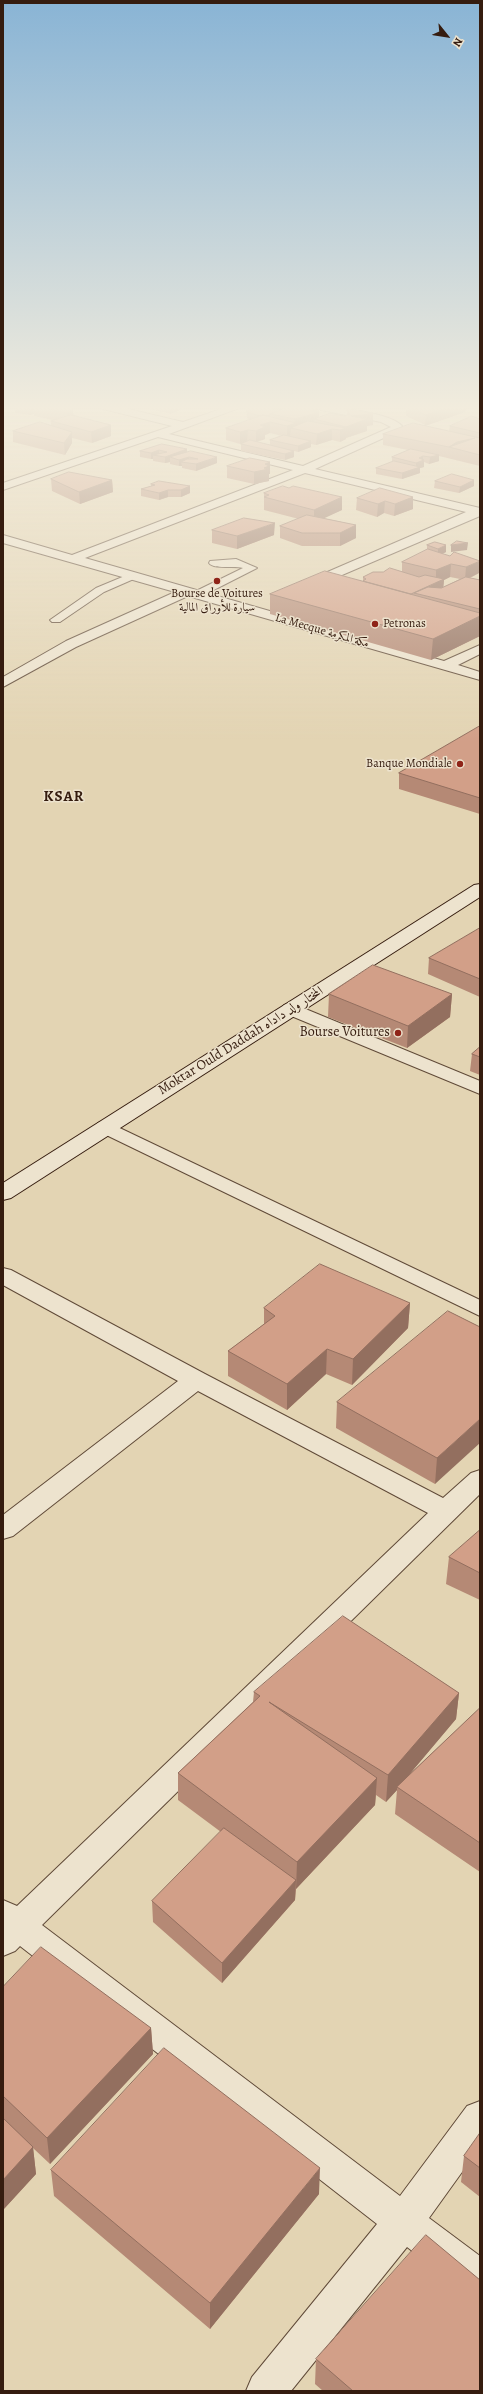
<!DOCTYPE html>
<meta charset="utf-8">
<style>
body{margin:0}
#map{position:relative;width:483px;height:2394px;overflow:hidden;background:#e3d4b3;font-family:Alegreya,serif}
canvas{display:block}
.frame{position:absolute;inset:0;border:4px solid #351c0f;pointer-events:none}
.north{position:absolute;left:427px;top:16px;width:40px;height:40px;-webkit-text-stroke:3px #ede3ce;paint-order:stroke;rotate:120deg;font-size:11px;font-weight:700;line-height:16px;text-align:center;color:#351c0f}
.north::after{content:'';display:block;margin:auto;width:14px;height:18px;background:#351c0f;clip-path:polygon(50% 0,100% 100%,50% 72%,0 100%)}
</style>
<div id="map">
<canvas width="483" height="2394"></canvas>
<div class="frame"></div>
<div class="north">N</div>
</div>
<script>
const g = document.querySelector('canvas').getContext('2d');
g.lineJoin = 'round';
function strokePath(path, color, width, dash) { g.strokeStyle = color; g.lineWidth = width; g.lineCap = dash ? 'butt' : 'round'; g.setLineDash(dash || []); g.stroke(path); }
function fill(path, color) { g.fillStyle = color; g.fill(path, 'evenodd'); }
function drawText(font, color, halo, rows, align = 'center') {
  g.font = font + ' Alegreya,Amiri,serif'; g.lineWidth = 3; g.setLineDash([]); g.textBaseline = 'middle'; g.strokeStyle = halo; g.fillStyle = color; for (const [text, x, y, turn = 0] of rows) {
    g.save(); g.translate(x, y); g.rotate((+turn || 0) * Math.PI / 180); g.textAlign = isNaN(turn) ? turn : align; if (halo) g.strokeText(text, 0, 0); g.fillText(text, 0, 0); g.restore();
  }
}
const lane = new Path2D(`
 M236,559L257,568L200,597H192V593L243,568C234,565 214,570 209,563L210,561Z
 M132,573L138,576L136,578L104,592L60,622H52L50,620L96,588Z`);
const street = new Path2D(`
 M102,407H120L183,422L227,407H242L169,434L303,466L391,427L381,422L321,410L316,407C334,407 390,412 402,426L399,431L315,469L480,508V516L307,590L302,589L301,586L302,583L466,512L305,473L85,558L444,661L480,645V654L458,665L480,672V680L188,596L76,647L3,687V677L66,641L175,592L3,543V535L72,555L293,470L158,437L3,490V483L172,426L103,409Z
 M291,1003L480,1081V1094L284,1013L281,1009L284,1005Z
 M105,1121L480,1300V1316L98,1131L95,1127L98,1123Z
 M3,1268L11,1270L205,1374L443,1498L471,1473L480,1470V1494L42,1925L400,2196L467,2106L480,2101V2147L429,2218L480,2256V2299L467,2293L407,2247L291,2391H246L252,2377L377,2224L20,1946L15,1951L3,1956V1900L17,1906L428,1513L198,1391L13,1536L3,1539V1515L178,1381L3,1285Z`);
const secondary = new Path2D(`
 M480,884V897L11,1198L3,1200V1183L474,885Z`);
const wall = new Path2D(`
 M15,407H70L74,415L111,425V436L92,443L72,438V443L65,455L13,442V431L51,425V421L52,420L34,416V414L30,415L15,413Z
 M144,407H187L170,414Z
 M406,407H466L465,412L425,426L449,431L450,426L480,419V466L439,456V461L429,464L424,462V467L420,468V473L402,479L376,474V468L392,462V457L408,450L383,445V434L425,425L406,416Z
 M472,407H480V410L472,408Z
 M246,409L319,417L344,416L347,415V410L373,414V425L367,426V431L346,438V439L340,442L332,440L316,445L311,444V447L298,452L294,451V457L285,460L241,451V444L247,441L240,444L226,440V428L251,420L247,418ZM270,433L282,436L270,440V445L257,442L265,439V435Z
 M162,444L187,452L217,463L196,471L182,468V466H179L170,464V462L165,463L153,461V459H151L140,457V451Z
 M270,462V474H269V481L254,484L227,478V466Z
 M51,479L112,480L113,492L80,504L52,491Z
 M474,480V486L459,493L434,488L435,481Z
 M151,484L190,486V493L181,497H168L159,500L141,496V489L151,486Z
 M289,488L342,497V510L323,518L356,525V538L340,546H302L280,538V526L299,519L264,510V493Z
 M413,497V509L394,516L384,513L377,517L356,510L357,498Z
 M212,530L274,535L237,549L212,543Z
 M435,542L446,552L442,554L479,573L470,578L480,580V636L431,660L270,614V594L363,581V577L402,572V562L427,550V545ZM450,577L460,579L443,587L444,580Z
 M480,726V814L399,789V773Z
 M480,928V997L428,974L429,958Z
 M329,994H452L450,1017L407,1048L328,1017Z
 M480,1047V1075L470,1071L472,1054Z
 M410,1303L408,1328L352,1385L326,1374L287,1410L228,1376V1351L264,1324V1308Z
 M480,1327L435,1484L336,1428L337,1402Z
 M480,1530V1600L446,1584L449,1557Z
 M254,1692L459,1693L456,1719L407,1777L480,1708V1872L395,1814L397,1790L386,1802L376,1795L375,1805L296,1889L295,1900L222,1983L153,1922L152,1901L221,1832L178,1800V1773L253,1702Z
 M3,1987L151,2028L153,2054L50,2164L33,2148L36,2174L3,2210Z
 M480,2133V2197L461,2182L464,2156Z
 M51,2170L319,2194L210,2329L54,2196Z
 M316,2359L480,2391H323L315,2384Z`);
const shadedWall = new Path2D(`
 M170,407H187L170,414Z
 M449,407H466L465,412L425,426L426,415Z
 M33,408L34,414L30,415L29,409Z
 M319,408V419H314V425L291,428L290,436L287,437V426L294,423L295,419Z
 M73,410L74,421L67,424V413Z
 M373,414V425L367,426V431L346,438V439L340,442V430L346,428V427L351,416Z
 M270,422V433L265,435V439L256,442V431L260,425Z
 M111,425V436L92,443L91,432Z
 M332,429V440L316,445L317,434Z
 M248,430L247,441L240,444V432Z
 M72,432V443L65,455L64,443Z
 M475,438L449,447L457,442Z
 M311,441V447L298,452V446Z
 M187,449V456L170,457V462L165,463V457Z
 M159,450V456L153,455V459H151V453Z
 M294,451V457L285,460V454Z
 M439,455V461L429,464L430,457Z
 M423,456V460H424V467L420,468V473L402,479V473L416,468V463L419,458Z
 M189,457V463L181,462L182,466H179V460Z
 M217,457V463L196,471V464Z
 M270,462V474H269V481L254,484V472L265,464Z
 M112,480L113,492L80,504L79,492Z
 M474,480V486L459,493L460,487Z
 M190,486V493L181,497V490Z
 M168,490V497L159,500V493Z
 M342,497V510L314,523V510Z
 M413,497V509L394,516L395,504Z
 M385,501L384,513L377,517L378,504Z
 M275,523L274,535L237,549V536Z
 M356,525V538L340,546V533Z
 M468,543L467,550L451,552V545Z
 M446,545V552L438,556V549Z
 M480,561L479,573L465,580L466,567Z
 M451,564L450,577L444,580L443,592L414,593L436,583V570Z
 M480,616V636L431,660L433,639Z
 M452,994L450,1017L407,1048L408,1026Z
 M410,1303L408,1328L352,1385L353,1359Z
 M327,1349L326,1374L287,1410V1384Z
 M480,1419V1443L435,1484L437,1458Z
 M459,1693L456,1719L398,1788L397,1787V1790L386,1802L388,1775Z
 M377,1778L375,1805L296,1889L297,1862Z
 M296,1880L295,1900L222,1983V1963Z
 M151,2028L153,2054L50,2164L47,2138Z
 M33,2147L36,2174L3,2210V2180Z
 M320,2168L319,2194L210,2329V2303Z`);
const building = new Path2D(`
 M17,407H33V408L29,409Z
 M41,407H70L73,410L67,413Z
 M259,407L280,410L270,414V415L267,416L263,415L260,416L247,412L246,409Z
 M289,407H313L319,408L311,411L317,413L295,419L270,414Z
 M411,407H449L426,415Z
 M350,409L373,414L351,416L367,419L346,427L314,419L330,413L344,416L350,414L347,410Z
 M71,415L111,425L91,432L51,421Z
 M263,415L296,423L287,426L270,422L260,425L265,427L256,431L248,430L240,432L226,428Z
 M472,416L480,419V433L450,426Z
 M308,421L346,428L340,430L332,429L317,434L291,428Z
 M40,422L72,432L64,443L13,431Z
 M413,423L480,438V455L449,447L475,438L457,442L449,447L383,434Z
 M284,435L311,441L298,446L270,440Z
 M250,440L294,451L285,454L241,444Z
 M162,444L187,449L165,457L153,455L167,452L159,450L151,453L140,451Z
 M411,449L439,455L430,457L423,456L419,458L424,460L416,463L392,457Z
 M191,451L217,457L196,464L181,462L187,459H198L189,457L179,460L170,457Z
 M250,458L270,462L265,464L269,466L264,468L269,469L254,472L227,466Z
 M394,461L420,467L402,473L376,468Z
 M69,472L112,480L79,492L51,479Z
 M452,474L474,480L460,487L435,481Z
 M159,481L190,486L181,490H168L159,493L141,489L155,485L151,484Z
 M283,486L289,488L293,486L342,497L314,510L264,497L269,495L264,493Z
 M380,488L413,497L395,504L385,501L378,504L357,498Z
 M307,515L356,525L340,533H302L280,526Z
 M244,518L275,523L237,536L212,530Z
 M457,541L468,543L451,545Z
 M435,542L446,545L438,549L427,545Z
 M428,549L450,556L454,552L480,561L466,567L451,564L436,570L402,562Z
 M390,568L419,577L425,575L444,579L411,594L363,581L366,579L363,577L373,572H383Z
 M325,571L480,613V616L433,639L270,594Z
 M466,577L480,580V609L414,593L428,587L441,588Z
 M480,726V798L399,773Z
 M480,928V979L429,958Z
 M373,965L452,994L408,1026L329,994Z
 M480,1047V1057L472,1054Z
 M320,1264L410,1303L353,1359L327,1349L287,1384L228,1351L275,1316L264,1308Z
 M448,1311L480,1327V1419L437,1458L337,1402Z
 M480,1530V1573L449,1557Z
 M343,1616L459,1693L388,1775L269,1702L377,1778L297,1862L178,1773L260,1696L254,1692Z
 M480,1708V1843L397,1787Z
 M224,1828L296,1880L222,1963L152,1901Z
 M41,1947L151,2028L47,2138L3,2096V1987Z
 M164,2048L320,2168L210,2303L51,2170Z
 M3,2118L33,2147L3,2180Z
 M480,2133V2168L464,2156Z
 M426,2235L480,2280V2391H353L316,2359Z`);
const markers = [
 [217,581,4,"#8f2418"],
 [375,624,4,"#8f2418"],
 [460,764,4,"#8f2418"],
 [398,1033,4,"#8f2418"]
];
const farPoinames = [
 ["Bourse de Voitures",217,594],
 ["سيارة للأوراق المالية",217,608],
 ["Petronas",383,624,"left"],
 ["Banque Mondiale",452,764,"right"]
];
const farStreetnames = [
 ["La Mecque مكة المكرمة",322,631,16]
];
const poiNames = [
 ["Bourse Voitures",390,1033]
];
const streetNames = [
 ["Moktar Ould Daddah المختار ولد داداه",241,1041,-32]
];
const farDistrictnames = [
 ["KSAR",64,797]
];
strokePath(lane, '#604a38', 2);
strokePath(street, '#604a38', 2);
strokePath(secondary, '#351c0f', 2);
fill(lane, '#ede3ce');
fill(street, '#ede3ce');
fill(secondary, '#ede3ce');
fill(wall, '#b58975');
fill(shadedWall, '#936f5f');
fill(building, '#d29f88');
strokePath(building, '#936f5f', 1);
const sky = g.createLinearGradient(0, 0, 0, 742);
sky.addColorStop(0, '#89b4d5');
sky.addColorStop(0.55, '#f2ecdd');
sky.addColorStop(1, '#f2ecdd00');
g.fillStyle = sky;
g.fillRect(0, 0, 483, 742);
for (const [x, y, r, color] of markers) { const dot = new Path2D(); dot.arc(x, y, r, 0, 2 * Math.PI); g.fillStyle = color; g.fill(dot); strokePath(dot, '#ede3ce', 1.5); }
drawText('12px', '#351c0f', '#ede3ce', farPoinames);
drawText('12px', '#351c0f', '#ede3ce', farStreetnames);
drawText('14px', '#351c0f', '#ede3ce', poiNames, 'right');
drawText('14px', '#351c0f', '#ede3ce', streetNames);
g.letterSpacing = '1px';
drawText('bold 15px', '#351c0f', '#ede3ce', farDistrictnames);
g.letterSpacing = '0px';
</script>
